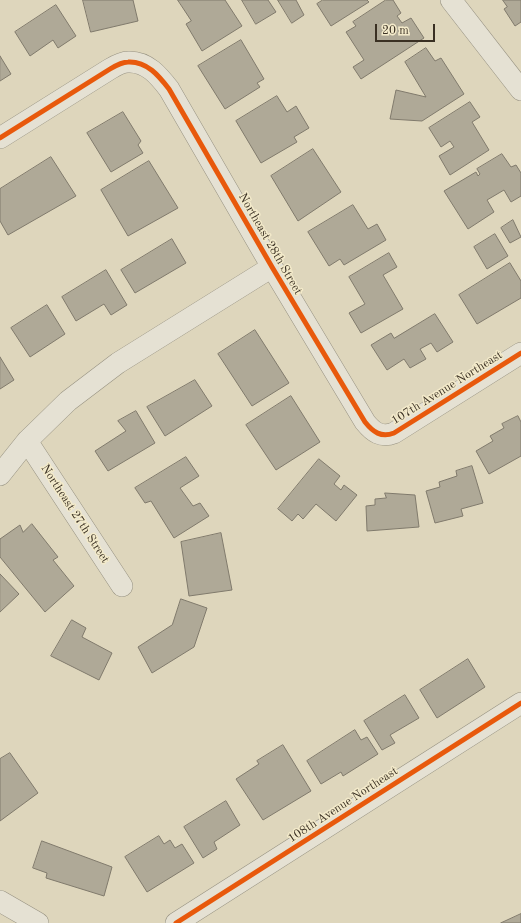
<!DOCTYPE html>
<style>
body{margin:0}
#map{position:relative;width:521px;height:923px;overflow:hidden;background:#ded6bc;font-family:"Old Standard TT",serif}
canvas{display:block}
.scale{position:absolute;left:375px;top:24px;width:60px;height:18px;box-sizing:border-box;border:2px solid #3a3023;border-top:0;padding-left:5px;font-size:12px;line-height:14px;white-space:nowrap;color:#3a3023;-webkit-text-stroke:3px #f3eaca;paint-order:stroke}
</style>
<div id="map">
<canvas width="521" height="923"></canvas>
<div class="scale">20 m</div>
</div>
<script>
const g = document.querySelector('canvas').getContext('2d');
g.lineJoin = 'round';
function fill(path, color) { g.fillStyle = color; g.fill(path, 'evenodd'); }
function strokePath(path, color, width, dash) { g.strokeStyle = color; g.lineWidth = width; g.lineCap = dash ? 'butt' : 'round'; g.setLineDash(dash || []); g.stroke(path); }
function drawText(font, color, halo, rows, align = 'center') {
  g.font = font + ' "Old Standard TT",serif'; g.lineWidth = 3; g.setLineDash([]); g.textBaseline = 'middle'; g.strokeStyle = halo; g.fillStyle = color; for (const [text, x, y, turn = 0] of rows) {
    g.save(); g.translate(x, y); g.rotate((+turn || 0) * Math.PI / 180); g.textAlign = isNaN(turn) ? turn : align; if (halo) g.strokeText(text, 0, 0); g.fillText(text, 0, 0); g.restore();
  }
}
const building = new Path2D(`
 M83,0H133L138,21L91,32Z
 M178,0H225L242,26L202,51L186,24L191,21Z
 M242,0H268L276,12L256,24Z
 M278,0H296L304,15L292,23Z
 M323,0H367L369,2L331,26L317,4Z
 M386,0H393L401,13L397,16L402,23L411,18L424,38L361,79L353,67L364,60L346,32L356,26L353,22Z
 M503,0H521V22L515,26L504,9L507,7Z
 M56,5L76,36L58,48L53,40L30,56L15,32Z
 M241,40L264,79L257,83L260,87L225,109L198,66Z
 M426,48L435,61L441,58L464,94L422,121L390,119L396,90L426,97L405,62Z
 M0,56L11,74L0,81Z
 M277,96L287,112L296,106L309,128L294,137L297,142L261,163L236,121Z
 M470,102L480,117L472,122L489,150L450,175L439,156L454,147L450,141L441,147L429,128Z
 M123,112L141,141L138,145L143,153L111,172L87,133Z
 M313,149L341,192L298,221L271,176Z
 M502,154L511,167L516,165L521,173V196L511,202L504,190L487,200L494,212L468,229L444,191L476,172L478,176L480,174L477,169Z
 M51,157L76,196L8,235L0,221V189Z
 M149,161L178,208L128,236L101,190Z
 M353,205L368,229L377,224L386,240L344,265L340,259L329,266L308,232Z
 M513,220L521,237L510,243L501,228Z
 M495,234L508,256L487,269L474,247Z
 M172,239L186,263L135,293L121,270Z
 M389,253L397,267L383,275L403,309L361,333L349,313L365,304L349,277Z
 M510,263L521,281V298L477,324L459,295Z
 M106,270L127,305L111,315L104,304L76,321L62,297Z
 M47,305L65,334L30,357L11,328Z
 M435,314L453,342L437,352L431,343L420,349L426,359L410,368L404,359L387,370L371,345L391,333L394,338Z
 M255,330L289,383L252,406L218,354Z
 M0,357L14,380L0,389Z
 M195,380L212,406L165,436L147,407Z
 M291,396L320,442L276,470L246,425Z
 M136,411L155,443L108,471L95,451L126,431L118,421Z
 M518,416L521,422V456L489,474L476,451L493,441L490,436L504,428L502,424Z
 M186,457L199,476L180,488L193,506L200,503L209,516L174,538L151,501L145,503L135,488Z
 M319,459L340,476L334,484L341,490L344,485L357,495L336,521L316,504L303,519L298,514L292,521L278,509Z
 M472,466L483,503L461,509L463,516L435,523L426,491L440,487L439,482L457,476L456,471Z
 M385,493L415,495L419,527L367,531L366,506L375,505V499L386,498Z
 M32,524L58,557L53,560L74,586L45,612L0,557V539L20,525L23,532Z
 M221,533L232,590L189,596L181,542Z
 M0,574L19,594L0,612Z
 M181,599L207,608L194,647L152,673L138,647L172,625Z
 M72,620L86,628L82,637L112,653L99,680L51,656Z
 M468,659L485,687L437,718L420,690Z
 M405,695L419,718L390,735L395,743L382,750L364,721Z
 M355,730L361,740L367,737L378,754L343,776L341,772L321,784L307,761Z
 M283,745L311,791L263,820L236,779L259,764L257,761Z
 M10,753L38,793L0,821V759Z
 M226,801L240,825L214,842L217,849L203,858L184,827Z
 M159,836L164,844L170,840L175,848L182,844L194,863L147,892L125,857Z
 M42,841L112,867L104,896L46,878L47,873L33,868Z
 M521,914V923H501Z`);
const minor = new Path2D(`
 M451,0L521,90
 M0,138L110,69C115,66 123,62 128,62C147,61 159,76 169,89L272,267L365,422C373,432 381,438 394,433L521,353
 M27,441L122,586
 M0,475L27,441L68,401L118,363L272,267
 M0,901L38,923
 M176,923L521,703`);
const cycleway = new Path2D(`
 M0,138L110,69C115,66 123,62 128,62C147,61 159,76 169,89L272,267L365,422C373,432 381,438 394,433L521,353
 M176,923L521,703`);
const streetNames = [
 ["Northeast 28th Street",270,244,60],
 ["107th Avenue Northeast",447,388,-32],
 ["Northeast 27th Street",75,514,57],
 ["108th Avenue Northeast",343,805,-33]
];
fill(building, '#afa997');
strokePath(building, '#807a6c', 1);
strokePath(minor, '#969181', 22);
strokePath(minor, '#e5e1d3', 21);
strokePath(cycleway, '#e8590c', 5);
drawText('12px', '#3a3023', '#f3eaca', streetNames);
</script>
